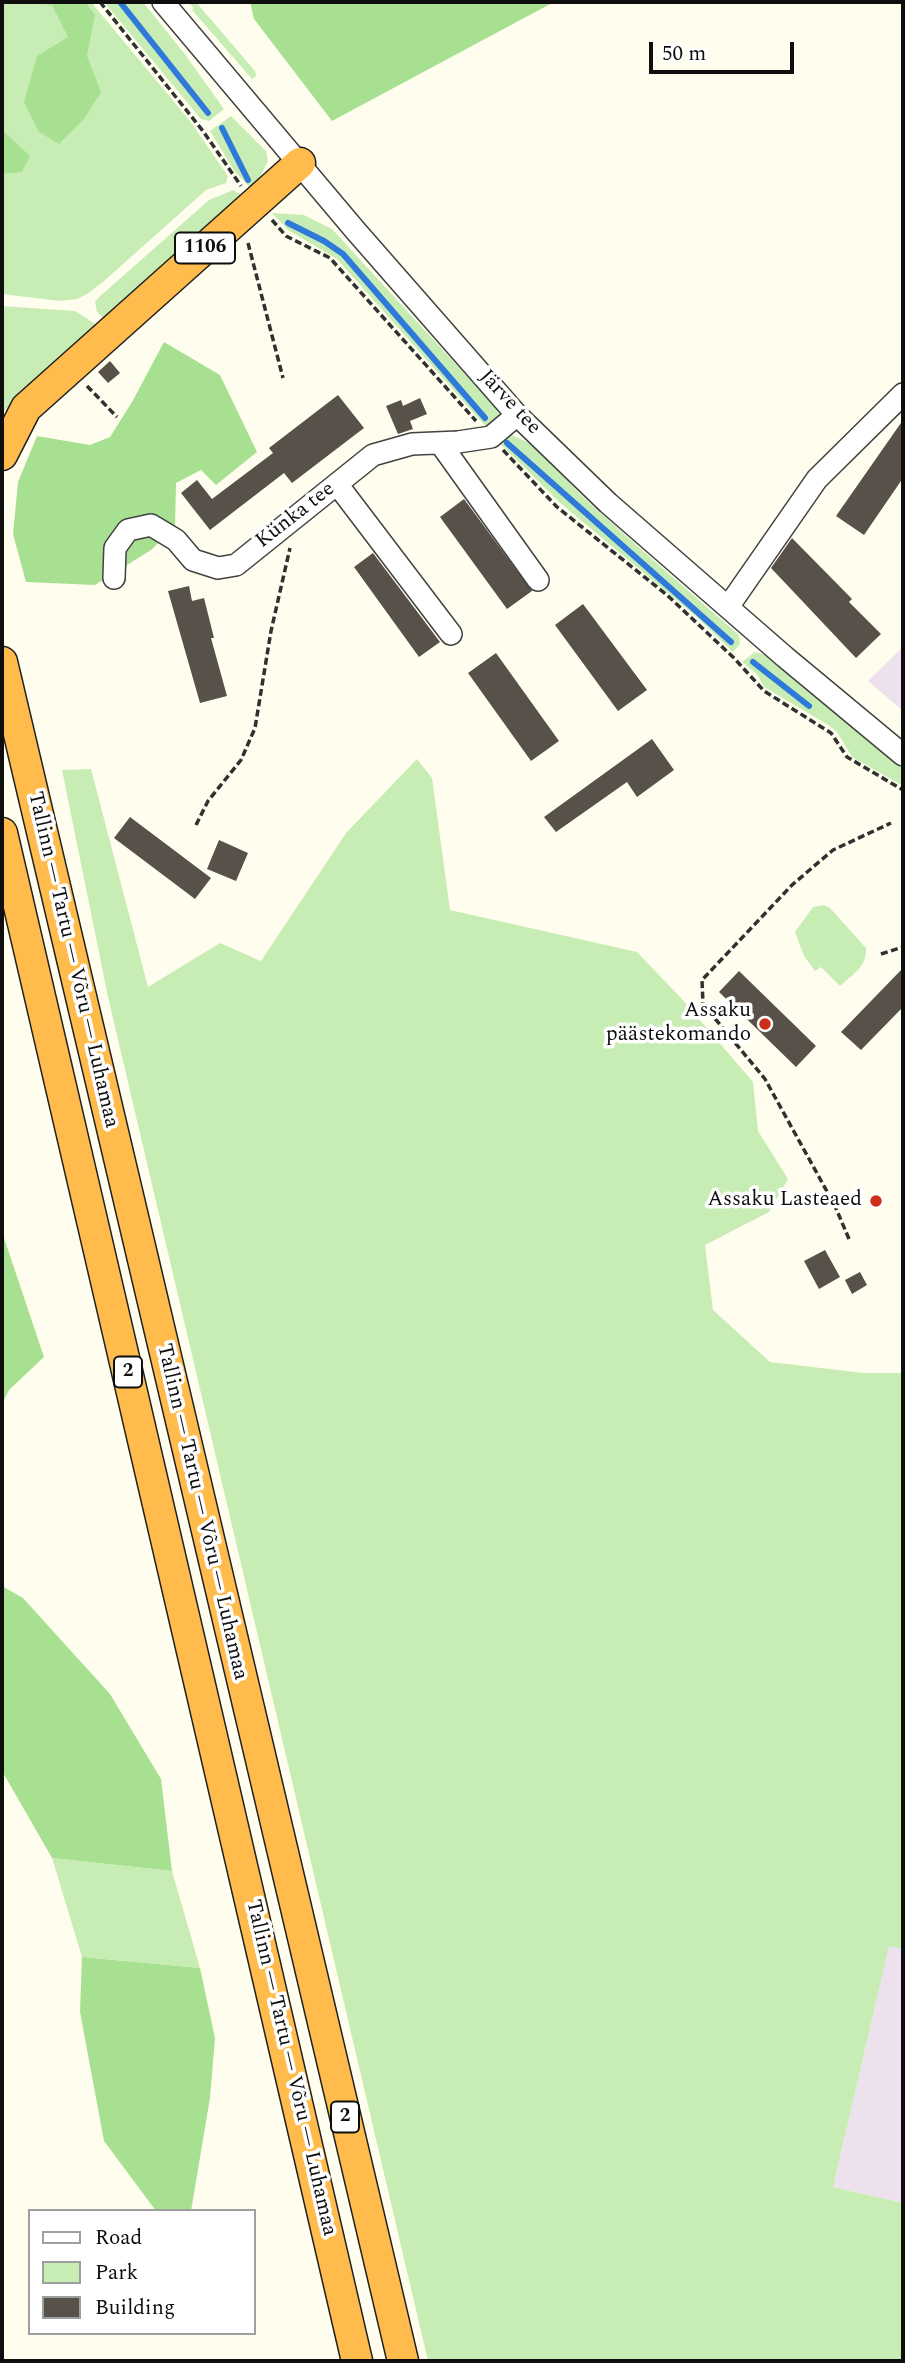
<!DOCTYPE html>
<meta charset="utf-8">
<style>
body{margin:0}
#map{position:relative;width:905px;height:2363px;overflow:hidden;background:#fffeee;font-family:Spectral,serif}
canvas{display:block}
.frame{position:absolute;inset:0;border:4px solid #0e0e0e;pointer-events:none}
.legend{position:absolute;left:28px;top:2209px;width:228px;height:126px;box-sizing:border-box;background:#fff;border:2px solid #9f9f9f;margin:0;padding:9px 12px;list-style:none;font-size:21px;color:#0e0e0e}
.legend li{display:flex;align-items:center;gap:14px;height:35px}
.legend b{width:35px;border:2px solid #9f9f9f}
.scale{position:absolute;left:649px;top:42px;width:145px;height:32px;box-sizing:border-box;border:4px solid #0e0e0e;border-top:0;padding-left:9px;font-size:21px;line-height:24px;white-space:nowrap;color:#0e0e0e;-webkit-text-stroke:5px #fff;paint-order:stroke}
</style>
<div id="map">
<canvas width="905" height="2363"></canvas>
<div class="frame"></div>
<ul class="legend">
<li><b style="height:9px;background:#fff"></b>Road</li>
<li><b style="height:19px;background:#c8edb4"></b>Park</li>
<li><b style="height:19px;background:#575149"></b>Building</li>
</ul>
<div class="scale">50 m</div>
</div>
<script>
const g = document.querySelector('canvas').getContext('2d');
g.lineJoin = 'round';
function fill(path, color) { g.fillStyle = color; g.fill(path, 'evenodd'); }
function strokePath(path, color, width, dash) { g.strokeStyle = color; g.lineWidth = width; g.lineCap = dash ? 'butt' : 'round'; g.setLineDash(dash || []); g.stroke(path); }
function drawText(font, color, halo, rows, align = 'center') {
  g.font = font + ' Spectral,serif'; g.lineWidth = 7; g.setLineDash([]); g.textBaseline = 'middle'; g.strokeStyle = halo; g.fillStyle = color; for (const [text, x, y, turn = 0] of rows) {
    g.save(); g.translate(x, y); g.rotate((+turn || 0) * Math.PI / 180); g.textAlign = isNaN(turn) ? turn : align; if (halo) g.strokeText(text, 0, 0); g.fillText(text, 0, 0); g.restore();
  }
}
const industrial = new Path2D(`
 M903,647V711L868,681Z
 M889,1945L903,1949V2203L833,2187Z`);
const green = new Path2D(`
 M2,2H91L190,121L228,176L226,183L206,190L103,282L87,294L77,299L59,301L2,294Z
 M104,2H143L184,53L224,109L209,121L201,119Z
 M188,2H196L255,71L256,76L252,79L192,10L194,8Z
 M231,116L266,151L268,161L259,179L251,188L235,172L210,131Z
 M233,190L243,196L104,319L97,312L95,302L98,298L209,200Z
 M272,213L304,215L332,229L497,409L500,418L489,430L337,259L288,230Z
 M2,306L75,311L97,325L2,413Z
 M511,435C541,444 562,477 584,498C635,544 687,590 739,635L740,644L733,652L699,619L559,502L498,441Z
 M755,652L765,655L903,769V786L852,757L837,732L830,726L764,687L757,674L742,662Z
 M417,759L432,778L450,910L637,952L681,998L753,1082L758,1131L788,1179L769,1212L705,1245L713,1310L770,1362L863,1373H903V1949L889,1946L833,2187L903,2203V2361H428L108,997L62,770L91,769L148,987L220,943L261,961L346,833Z
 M824,905L830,908L866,948C867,967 852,975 840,986L821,967L815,971L804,956L795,932L813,907Z
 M52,1858L172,1871L200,1968L82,1957Z`);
const forest = new Path2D(`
 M20,2H85L95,15L87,56L101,92L84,119L59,144L39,132L24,102L37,56L68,37L52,5Z
 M250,2H554L332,121L254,19Z
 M2,130L30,156L22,172L2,174Z
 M164,342L220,375L257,452L216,485L201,470L176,483L175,527L151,550L95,585L26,582L13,534L18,482L37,436L90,445L110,437L132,402Z
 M3,1235L44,1357L9,1390L2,1404Z
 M2,1586L23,1598L110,1694L161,1779L172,1871L52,1858L2,1771Z
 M82,1957L200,1968L215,2038L210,2098L191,2211H156L104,2141L80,2012Z`);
const stream = new Path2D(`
 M120,2L208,113
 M222,128L248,180
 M288,223L324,241L343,254L485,418
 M507,443L731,642
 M753,662L809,706`);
const building = new Path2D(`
 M110,361L120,373L108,383L98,372Z
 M338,395L364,428L292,483L284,473L210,530L181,493L197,480L212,499L273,453L269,448Z
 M420,398L427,414L410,421L413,429L398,434L386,406L401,400L403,406Z
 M903,420V478L864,535L836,516Z
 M464,499L532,591L507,609L440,517Z
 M792,538L852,599L849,602L881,634L856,658L771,568Z
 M373,553L440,642L419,657L354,567Z
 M189,586L192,601L204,598L214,638H211L227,696L200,703L168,591Z
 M583,604L647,690L618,711L555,625Z
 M496,653L559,741L531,761L468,673Z
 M652,739L674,770L637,797L627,782L556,832L544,817Z
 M130,817L211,878L195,899L114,838Z
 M219,840L248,853L236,881L207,869Z
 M903,968V1007L861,1050L841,1032Z
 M739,971L816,1046L796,1067L719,992Z
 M825,1250L840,1277L819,1289L804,1261Z
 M860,1272L867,1285L852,1294L845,1280Z`);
const path = new Path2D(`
 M100,2L203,131L241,186
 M272,220L286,236L330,258L476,421
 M248,243L283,378
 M87,386L117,417
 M503,450L557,507L667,595L734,658L764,691L831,733L847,757L903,790
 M196,825L208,801L241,760L255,728L271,631L290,548
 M881,954L903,947
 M849,1239L835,1206L765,1079L703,1004L702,980L792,885L833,850L891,823`);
const minor = new Path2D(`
 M163,2L355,230L517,415L608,503L785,657L903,755
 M440,443L538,580
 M337,484L451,634
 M114,578L115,548L128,530L151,525L176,540L193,560L218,568L236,565L373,455L412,444L458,442L491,437L517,415
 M728,607L817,479L903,394`);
const highway = new Path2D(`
 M2,455L26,408L300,163
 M2,662L403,2361
 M2,833L357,2361`);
const markers = [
 [765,1024,7,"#cb2e19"],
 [876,1201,7,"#cb2e19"]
];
const shields = [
 [205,248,60],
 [128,1372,28],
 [345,2117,28]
];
const shieldNames = [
 ["1106",205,248],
 ["2",128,1372],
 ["2",345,2117]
];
const streetNames = [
 ["Järve tee",509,403,47],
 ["Künka tee",296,516,-38],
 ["Tallinn — Tartu — Võru — Luhamaa",72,960,77],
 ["Tallinn — Tartu — Võru — Luhamaa",201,1512,77],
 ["Tallinn — Tartu — Võru — Luhamaa",290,2068,77]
];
const poiNames = [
 ["Assaku",751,1012],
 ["päästekomando",751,1036],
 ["Assaku Lasteaed",862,1201]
];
fill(industrial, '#ede1ed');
fill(green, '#c8edb4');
fill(forest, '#a8e092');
strokePath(stream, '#2e79d9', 6);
fill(building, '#575149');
strokePath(minor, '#414141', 24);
strokePath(highway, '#1f1f1f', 33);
strokePath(path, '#303030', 3.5, [7, 3.5]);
strokePath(minor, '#fff', 21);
strokePath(highway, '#ffbc4c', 30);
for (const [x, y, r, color] of markers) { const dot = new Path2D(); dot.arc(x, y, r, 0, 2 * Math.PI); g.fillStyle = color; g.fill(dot); strokePath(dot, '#fff', 2.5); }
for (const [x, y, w] of shields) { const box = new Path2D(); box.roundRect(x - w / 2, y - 15.5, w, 31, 5); g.fillStyle = '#fff'; g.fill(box); strokePath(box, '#0e0e0e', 2); }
drawText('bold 19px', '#0e0e0e', null, shieldNames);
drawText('21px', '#0e0e0e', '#fff', streetNames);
drawText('21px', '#0e0e0e', '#fff', poiNames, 'right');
</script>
